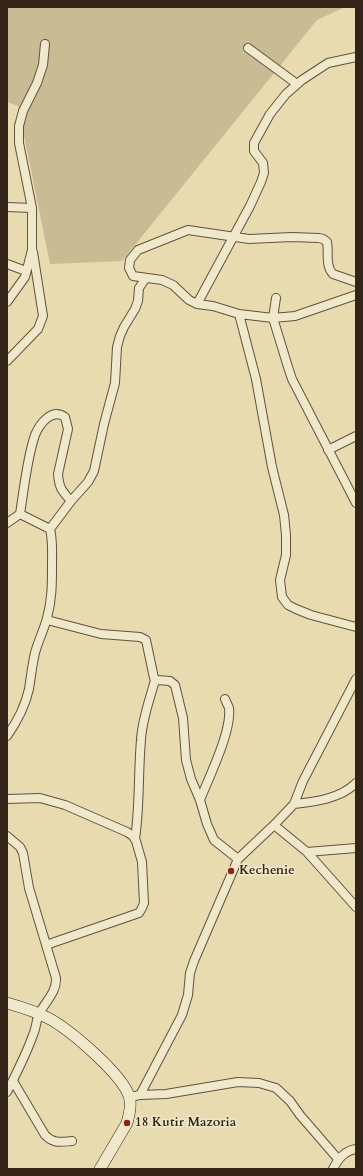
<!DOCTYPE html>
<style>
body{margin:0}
#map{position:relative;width:363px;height:1176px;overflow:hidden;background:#e8dbaf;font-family:Cardo,serif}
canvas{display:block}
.frame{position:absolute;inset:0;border:8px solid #342417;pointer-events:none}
</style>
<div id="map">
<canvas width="363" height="1176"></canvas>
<div class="frame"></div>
</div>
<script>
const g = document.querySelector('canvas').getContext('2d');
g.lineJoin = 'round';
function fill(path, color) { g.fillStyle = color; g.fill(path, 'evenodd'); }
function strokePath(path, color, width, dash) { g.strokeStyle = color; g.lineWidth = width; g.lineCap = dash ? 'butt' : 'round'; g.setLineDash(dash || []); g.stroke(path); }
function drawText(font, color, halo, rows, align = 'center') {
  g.font = font + ' Cardo,serif'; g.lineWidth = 3; g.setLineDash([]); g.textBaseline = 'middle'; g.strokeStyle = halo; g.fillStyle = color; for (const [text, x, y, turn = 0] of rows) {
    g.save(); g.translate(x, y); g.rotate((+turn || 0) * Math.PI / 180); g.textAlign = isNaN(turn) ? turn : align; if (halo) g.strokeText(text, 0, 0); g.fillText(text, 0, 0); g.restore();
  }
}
const green = new Path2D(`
 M7,7H345L317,20L122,261L50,264L18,106L7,102Z`);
const minor = new Path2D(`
 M248,48L297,84
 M7,207L32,208
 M7,264L26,271
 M356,282L333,274C325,266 329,252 327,242L323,239L319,238L292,237L249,239L188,230L138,250L130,260L129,268L133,276L162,280L173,285L189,300L197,304L213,306L239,314L273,318L295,316L356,295
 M276,298L273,318L288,367L292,379L356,503
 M7,302L25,277L32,250V208L19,143V126L23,111L37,83L43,65L45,44
 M197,304L250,206L261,182L264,173L263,163L254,151V143L270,114L286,94L302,80L328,63L356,57
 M239,314L256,379L272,467L284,515L286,535V555L280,580L282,597L288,605L296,609L311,615L356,627
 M7,361L38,329L43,316L33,252
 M328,450L356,436
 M7,523L20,514C24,489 27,458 35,435C40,423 52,408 65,417L68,429L58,474C59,488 62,491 71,501
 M50,529L71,501L88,482L94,471L104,424L115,383L117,347L120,336L124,327L135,309L138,301L139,288L146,278
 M47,620L101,634L140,637L146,640L154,678L157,680L170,681L175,685L183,718L186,760L191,779L200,800L207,824L214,840L238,859
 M7,736C17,722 25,707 29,689C31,677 32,665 35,653C38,641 44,630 47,618C52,600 52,584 52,566C52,553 53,541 50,529L20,514
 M7,799L40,798L65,805L127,832L133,836L136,841L142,862L144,903L142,908L139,913L46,945
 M200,800C209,777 232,731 229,708C228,705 226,702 225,699
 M294,804C314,802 340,799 356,783
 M274,825L307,852L356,907
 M7,836L20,847L23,853L29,888L56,978C57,992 45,1002 39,1014C36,1021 36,1029 33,1035C26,1055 16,1074 7,1092
 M135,839C140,806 138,773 141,740C142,719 150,699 155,680
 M307,852L356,848
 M13,1081L45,1135C54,1144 60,1142 72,1141
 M140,1095L166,1094L238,1082L259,1083L276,1088L290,1101L300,1115L338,1159
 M130,1097L140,1095L182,1015L188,995L190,973L194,961L238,859L274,825L294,804L303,781L356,679
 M333,1169C338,1159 344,1151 356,1149`);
const secondary = new Path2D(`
 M7,1003C21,1007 35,1011 48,1018C69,1029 121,1073 129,1096C132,1104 129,1116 127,1123L100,1169`);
const markers = [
 [231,871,4,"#8f2418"],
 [127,1123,4,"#8f2418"]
];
const poiNames = [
 ["Kechenie",239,871],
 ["18 Kutir Mazoria",135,1123]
];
fill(green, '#c9bc95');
strokePath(minor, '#61523d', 10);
strokePath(secondary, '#342417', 12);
strokePath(minor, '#f0e8cb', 8);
strokePath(secondary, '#f0e8cb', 11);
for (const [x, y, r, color] of markers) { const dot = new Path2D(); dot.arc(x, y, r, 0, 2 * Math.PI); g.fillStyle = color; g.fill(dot); strokePath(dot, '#f0e8cb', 1.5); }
drawText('bold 13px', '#342417', '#f0e8cb', poiNames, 'left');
</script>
